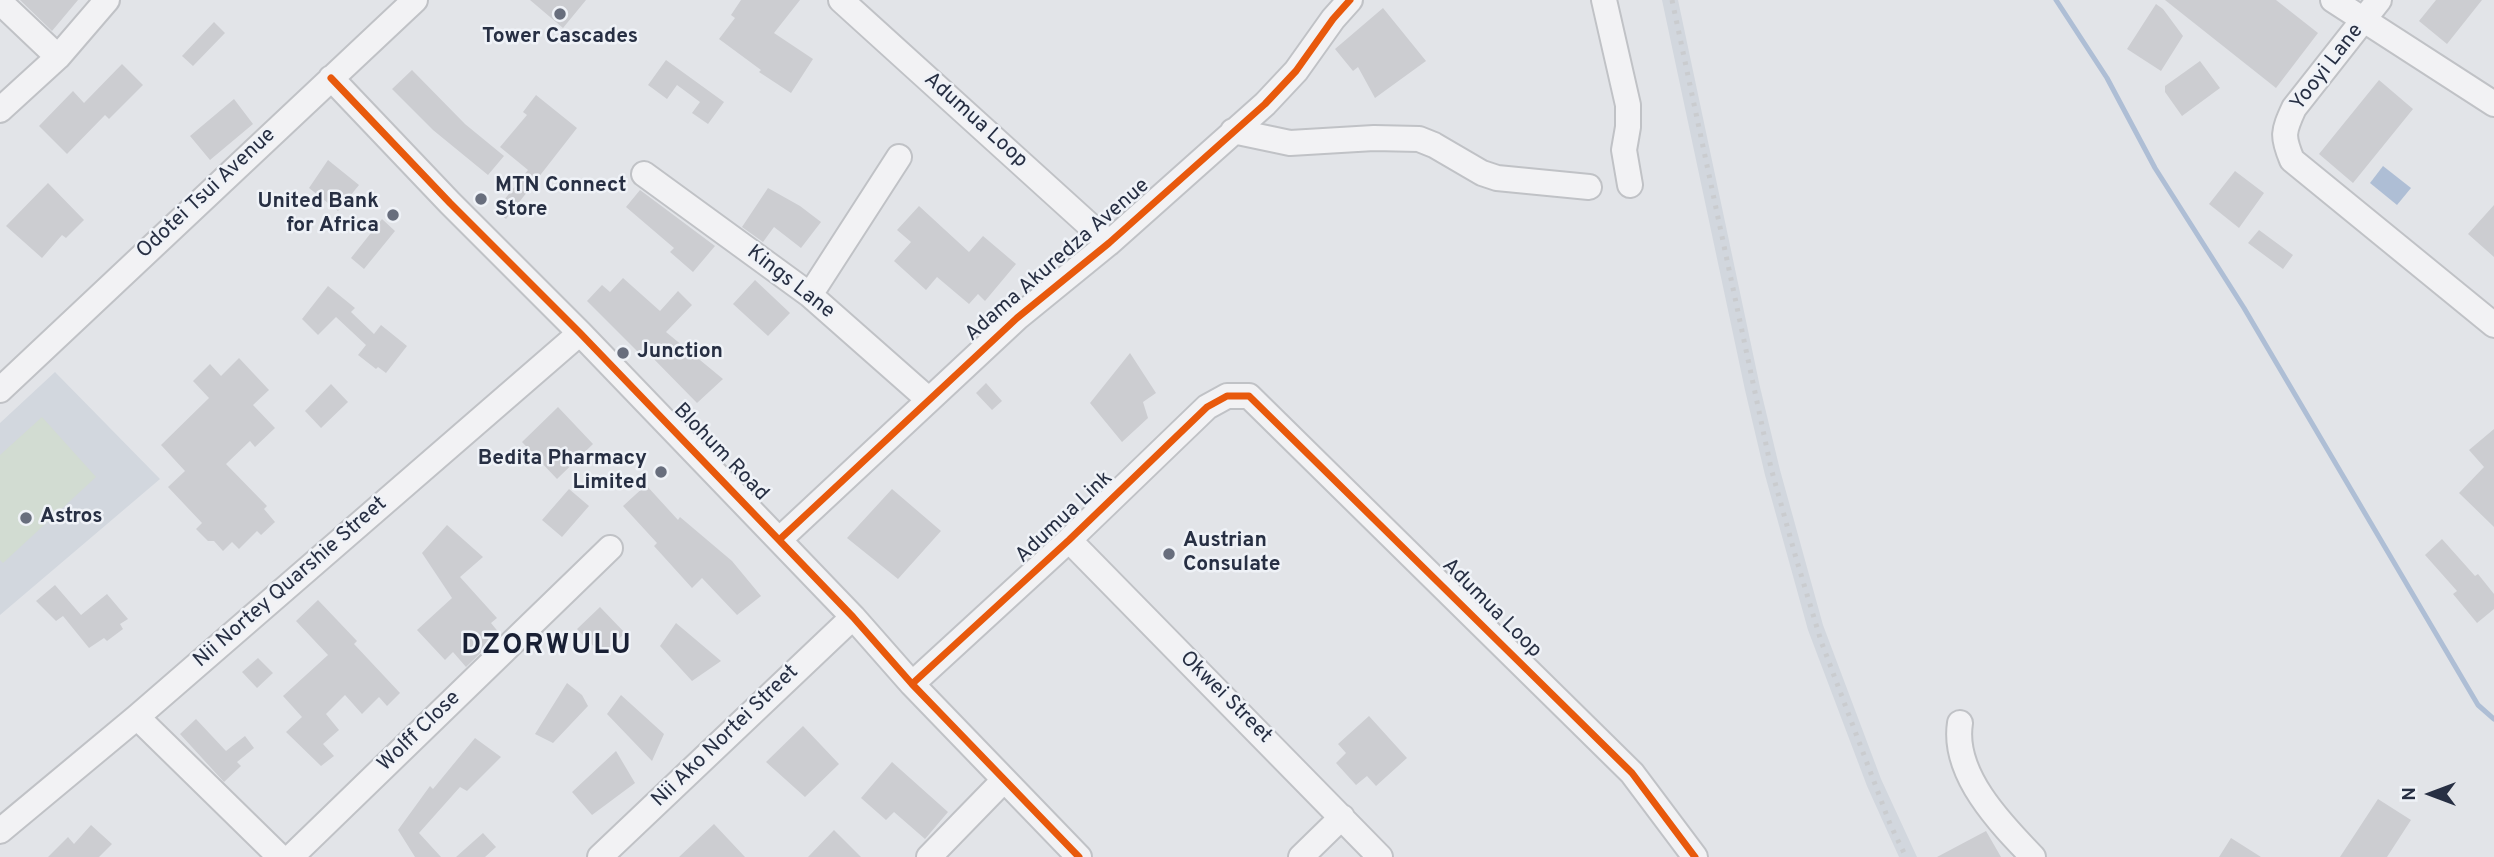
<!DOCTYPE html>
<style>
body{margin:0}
#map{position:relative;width:2494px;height:857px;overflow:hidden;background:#e2e4e8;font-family:Overpass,sans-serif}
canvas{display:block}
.north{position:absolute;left:2396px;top:759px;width:70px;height:70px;-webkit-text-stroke:5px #eff2f7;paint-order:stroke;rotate:270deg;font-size:19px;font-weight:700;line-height:28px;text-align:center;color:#272f43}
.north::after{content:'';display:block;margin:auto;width:24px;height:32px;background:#272f43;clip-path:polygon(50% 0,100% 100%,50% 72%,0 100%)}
</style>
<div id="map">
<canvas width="2494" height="857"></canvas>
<div class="north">N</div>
</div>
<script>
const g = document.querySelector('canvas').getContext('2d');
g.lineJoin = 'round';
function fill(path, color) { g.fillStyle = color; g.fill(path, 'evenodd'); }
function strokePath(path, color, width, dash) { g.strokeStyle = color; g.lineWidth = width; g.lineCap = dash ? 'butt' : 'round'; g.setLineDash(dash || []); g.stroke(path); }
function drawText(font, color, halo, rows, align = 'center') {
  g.font = font + ' Overpass,sans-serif'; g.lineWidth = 5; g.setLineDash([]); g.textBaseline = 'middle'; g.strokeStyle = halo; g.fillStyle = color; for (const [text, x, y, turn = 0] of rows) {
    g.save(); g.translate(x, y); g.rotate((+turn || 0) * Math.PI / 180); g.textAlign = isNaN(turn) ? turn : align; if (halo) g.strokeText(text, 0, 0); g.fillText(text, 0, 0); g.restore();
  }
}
const built = new Path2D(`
 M1662,0H1678L1760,387L1780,470L1823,625L1881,779L1917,857H1899L1867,786L1808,630L1765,475L1745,390Z
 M55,372L160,479L0,615V423Z`);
const green = new Path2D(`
 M42,417L96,477L3,563L0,560V455Z`);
const water = new Path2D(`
 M2383,166L2411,188L2397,205L2370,183Z`);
const stream = new Path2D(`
 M2056,0L2107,78L2155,168L2244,308L2478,705L2494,719`);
const building = new Path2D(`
 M20,0H78L52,31Z
 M530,0H586L563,28Z
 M741,0H800L774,33L813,59L791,93L759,72L761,70L719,39L735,18L731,15Z
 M2165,0H2276L2318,33L2276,88Z
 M2436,0H2482L2447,44L2419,21Z
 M2156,4L2163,9L2183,36L2161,71L2127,49Z
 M1383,8L1426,61L1375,98L1358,67L1353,71L1335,49Z
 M214,22L225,33L193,66L182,56Z
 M666,60L724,102L708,124L692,113L700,102L677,85L667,99L648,85Z
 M2200,61L2220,88L2182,116L2165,92V86Z
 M122,64L143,85L109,119L105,115L67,154L39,126L73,91L84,103Z
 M412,70L465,124L504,156L488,175L433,130L392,89Z
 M2379,80L2413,109L2353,183L2319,154Z
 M536,95L577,128L506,219L496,210L528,170L500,147L527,115L523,112Z
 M234,99L253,124L210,160L190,136Z
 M328,160L359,185L338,211L309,188Z
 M2235,171L2264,193L2239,228L2209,204Z
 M48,183L84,220L66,238L62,235L42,258L6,226Z
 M768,188L800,206L821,222L801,248L774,227L763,242L742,227Z
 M640,190L715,246L693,272L670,252L674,248L626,207Z
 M2494,205V257L2468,234Z
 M919,206L969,252L983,236L1016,264L985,301L978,294L969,304L937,277L926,290L894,261L911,242L897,230Z
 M382,219L395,231L364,269L351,258Z
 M2259,230L2293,255L2283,269L2248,243Z
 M623,278L660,311L678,291L692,305L666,332L723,379L697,403L646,351L642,356L587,301L602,285L610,292Z
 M755,280L790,313L768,336L733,304Z
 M328,286L355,308L351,312L374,334L381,325L407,346L386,373L378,367L376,369L358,355L366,345L336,317L318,335L302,319Z
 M1130,353L1156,393L1143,402L1148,418L1122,442L1090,403Z
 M239,358L269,390L253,405L275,428L255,447L250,441L226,464L267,506L264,509L275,522L261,535L257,531L239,549L232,542L223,551L214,541H208L196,529L202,523L168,487L185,471L161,445L209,398L193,381L210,364L221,376Z
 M986,383L1002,401L992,410L976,393Z
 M331,384L348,402L321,428L305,411Z
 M558,407L593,444L557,479L522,442Z
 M2494,429V527L2459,493L2484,467L2469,450Z
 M646,485L678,520L680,517L732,561L761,596L737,615L702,578L692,588L654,546L657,543L623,506Z
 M569,489L589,506L562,537L542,520Z
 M892,489L941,531L898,579L847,538Z
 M447,525L483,557L460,577L497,618L491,623L500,634L466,667L453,652L445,660L417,630L452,598L422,553Z
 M2442,539L2475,576L2478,574L2494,594V609L2477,623L2453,594L2457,591L2425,555Z
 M55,585L81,615L107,594L128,619L120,624L123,629L107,641L104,638L89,648L63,616L56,621L36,601Z
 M318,600L357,641L354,644L400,693L387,706L379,697L362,714L345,695L326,714L339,730L323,744L334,756L321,766L286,732L302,717L283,696L328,655L296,621Z
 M600,607L625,633L602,655L577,629Z
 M676,623L721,661L692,681L660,646Z
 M258,658L273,673L257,688L242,672Z
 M567,683L582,695L588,706L553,743L535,734Z
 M621,695L664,734L652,761L607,714Z
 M1369,716L1407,758L1376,786L1367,776L1356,785L1336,763L1346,753L1338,744Z
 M196,719L226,751L245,736L254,748L237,762L241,766L224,782L180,734Z
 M803,726L839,764L805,797L766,762Z
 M475,738L501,757L467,791L460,787L419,833L441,857H415L398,830L430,786L433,789Z
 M616,751L635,783L592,815L572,792Z
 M892,762L948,812L925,839L894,812L886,820L861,798Z
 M2378,799L2411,820L2387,857H2340Z
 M714,824L745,857H679Z
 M91,825L112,844L99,857H48L68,837L74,844Z
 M834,830L861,857H808Z
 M1986,831L2001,857H1937Z
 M483,833L496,847L485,857H456Z
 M2231,838L2261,857H2219Z`);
const minor = new Path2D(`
 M841,0L1109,243
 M1604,0L1628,105V127L1624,150L1630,185
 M2333,0L2494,104
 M2379,0L2294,108C2283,132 2282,136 2292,160L2494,325
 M0,2L58,57
 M331,78L450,203L580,333L853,617L912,684L1079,857
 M0,110L58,57L107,0
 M1233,131L1290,143L1374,138L1419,139L1434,145L1482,173L1497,178L1589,187
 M644,174L810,295L929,400
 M810,295L899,157
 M0,390L415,0
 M779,540L1017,318L1109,243L1265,104L1296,71L1333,19L1350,0
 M1069,540L1380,857
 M912,684L1069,540L1207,407L1227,396H1249L1632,773L1695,857
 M137,717L280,857
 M1960,723C1952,774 2001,824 2033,857
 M0,831L137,717L580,333
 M291,857L610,548
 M600,857L853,617
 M929,857L1004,780
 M1301,857L1342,817`);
const rail = new Path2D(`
 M1672,0L1771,468L1796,558L1821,641L1890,824L1906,857`);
const cycleway = new Path2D(`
 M331,78L450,203L580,333L853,617L912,684L1079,857
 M779,540L1017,318L1109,243L1265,104L1296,71L1333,19L1350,0
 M912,684L1069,540L1207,407L1227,396H1249L1632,773L1695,857`);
const markers = [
 [560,14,7,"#686e7d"],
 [481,199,7,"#686e7d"],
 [393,215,7,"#686e7d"],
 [623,353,7,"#686e7d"],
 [661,472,7,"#686e7d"],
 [26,518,7,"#686e7d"],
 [1169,554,7,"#686e7d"]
];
const poiNames = [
 ["Tower Cascades",560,38,"center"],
 ["MTN Connect",495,187],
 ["Store",495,211],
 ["United Bank",379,203,"right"],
 ["for Africa",379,227,"right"],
 ["Junction",637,353],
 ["Bedita Pharmacy",647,460,"right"],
 ["Limited",647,484,"right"],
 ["Astros",40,518],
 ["Austrian",1183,542],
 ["Consulate",1183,566]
];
const streetNames = [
 ["Yooyi Lane",2328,68,-52],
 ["Adumua Loop",975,121,42],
 ["Odotei Tsui Avenue",207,194,-43],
 ["Adama Akuredza Avenue",1058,261,-41],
 ["Kings Lane",790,283,38],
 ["Blohum Road",720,453,46],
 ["Adumua Link",1065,518,-43],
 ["Nii Nortey Quarshie Street",291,583,-41],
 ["Adumua Loop",1491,609,45],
 ["Okwei Street",1225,698,45],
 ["Wolff Close",420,732,-44],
 ["Nii Ako Nortei Street",726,737,-44]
];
const districtNames = [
 ["DZORWULU",547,647]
];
fill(built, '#d2d7de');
fill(green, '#d2dcd2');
fill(water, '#aebed5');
strokePath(stream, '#aebed5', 5);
fill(building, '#cccdd1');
strokePath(minor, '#c0c2c6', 28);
strokePath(minor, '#f2f2f4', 24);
strokePath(rail, '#cacccf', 5, [3.5, 7]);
strokePath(cycleway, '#e8590c', 7);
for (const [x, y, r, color] of markers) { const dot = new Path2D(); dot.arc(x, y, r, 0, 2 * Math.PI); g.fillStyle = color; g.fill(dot); strokePath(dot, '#eff2f7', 2.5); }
drawText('bold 21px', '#272f43', '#eff2f7', poiNames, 'left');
drawText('21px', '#272f43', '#eff2f7', streetNames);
g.letterSpacing = '2px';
drawText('bold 28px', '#192034', '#eff2f7', districtNames);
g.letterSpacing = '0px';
</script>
